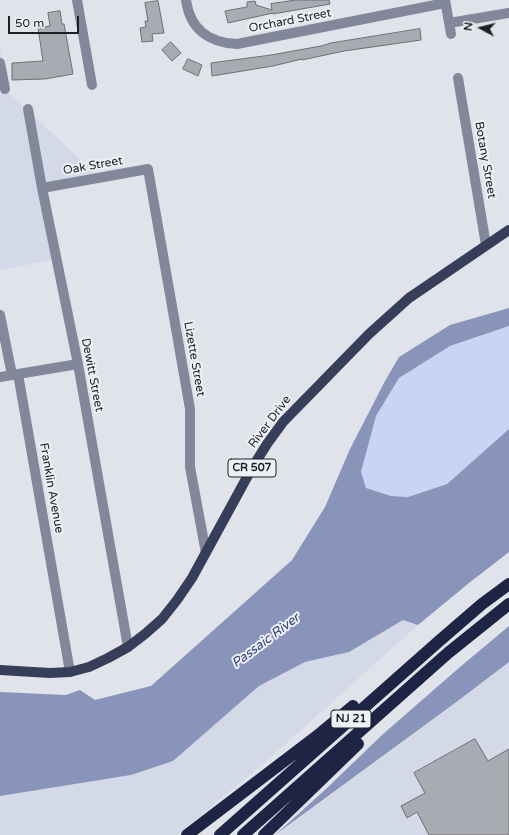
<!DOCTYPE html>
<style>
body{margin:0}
#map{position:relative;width:509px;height:835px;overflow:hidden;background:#e0e3ea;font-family:"Varela Round",sans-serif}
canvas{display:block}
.north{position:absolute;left:461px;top:8px;width:40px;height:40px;-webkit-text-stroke:3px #edf0f7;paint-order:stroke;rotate:277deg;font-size:11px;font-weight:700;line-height:16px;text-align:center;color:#1e1f22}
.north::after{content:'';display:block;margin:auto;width:14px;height:18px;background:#1e1f22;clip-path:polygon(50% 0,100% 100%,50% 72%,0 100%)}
.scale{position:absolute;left:8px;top:16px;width:71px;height:18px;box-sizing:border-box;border:2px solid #1e1f22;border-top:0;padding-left:5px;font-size:12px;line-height:14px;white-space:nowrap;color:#1e1f22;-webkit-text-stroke:3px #edf0f7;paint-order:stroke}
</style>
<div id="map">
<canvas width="509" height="835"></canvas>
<div class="north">N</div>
<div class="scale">50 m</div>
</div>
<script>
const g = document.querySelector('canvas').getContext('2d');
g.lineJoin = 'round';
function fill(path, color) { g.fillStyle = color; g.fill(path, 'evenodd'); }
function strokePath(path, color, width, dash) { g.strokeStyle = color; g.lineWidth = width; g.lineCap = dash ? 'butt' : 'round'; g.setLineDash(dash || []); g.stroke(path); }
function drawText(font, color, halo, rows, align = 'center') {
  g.font = font + ' "Varela Round",sans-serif'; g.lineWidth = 4; g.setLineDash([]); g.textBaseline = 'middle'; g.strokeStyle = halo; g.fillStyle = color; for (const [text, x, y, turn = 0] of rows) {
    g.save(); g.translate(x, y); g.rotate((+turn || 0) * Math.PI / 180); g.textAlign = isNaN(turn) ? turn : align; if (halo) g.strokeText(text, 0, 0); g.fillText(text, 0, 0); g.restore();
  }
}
const built = new Path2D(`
 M0,49L10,94L94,172L40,185L52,259L0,271Z
 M403,620L418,625L271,757L177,835H0V796L131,775L173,761L259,686L305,662L349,652Z
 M509,662V835H277L455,703Z`);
const green = new Path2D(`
 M509,326V429L447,484L408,497L391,496L366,488L361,473L376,416L399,378L450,346Z`);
const water = new Path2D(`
 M509,308V326L450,346L399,378L376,416L361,472L366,488L391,496L408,497L447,484L509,429V552L469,583L418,625L403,620L349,652L305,662L259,686L173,761L131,775L0,796V692L66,695L80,690L95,700L151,686L292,560L325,507L350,449L385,381L399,357L450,325Z
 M509,626V662L455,703L275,835L326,789L382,735L460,667Z`);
const building = new Path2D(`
 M296,0H329L330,4L273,14V13L228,23L225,11L247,7V2L255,1L256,5L272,10L271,4Z
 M158,1L164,33L152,34L153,41L142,42L140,28L146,27L145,21H148L145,3Z
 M60,11L62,24H64L73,74L45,79L12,80V63L43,61L38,28L50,26L48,13Z
 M420,29L421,40L344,51L302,60V59L273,66L212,76L211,63L271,55L321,46L331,43Z
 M171,42L181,53L172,61L162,50Z
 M188,59L202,65L198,76L183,69Z
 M475,739L488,761L509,749V835H429L417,812L407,818L401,806L425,793L414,773Z`);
const street = new Path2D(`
 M77,0L92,85
 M186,0C190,29 209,43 237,44L445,3
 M445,0L451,34
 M449,23L509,13
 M0,63L5,89
 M458,78L486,245
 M28,109L42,188L78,364L128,647
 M42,188L148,169L190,409V467L206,553
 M0,315L12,375
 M18,374L70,672
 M0,377L78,364`);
const primary = new Path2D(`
 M0,670L50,673L70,672L89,667L108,658L128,647L145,634L162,619L177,600L192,578L252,468L267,444L283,422L369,334L409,298L509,230`);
const highway = new Path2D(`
 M187,835L317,736L353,706
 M220,835L438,642L482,604L509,584
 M243,835L448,653L509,604
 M264,835L358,744`);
const shields = [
 [252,468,48],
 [351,719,40]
];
const shieldNames = [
 ["CR 507",252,468],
 ["NJ 21",351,719]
];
const streetNames = [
 ["Orchard Street",290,21,-11],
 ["Botany Street",485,160,80],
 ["Oak Street",93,166,-10],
 ["Lizette Street",194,359,80],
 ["Dewitt Street",92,375,79],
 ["River Drive",270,422,-53],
 ["Franklin Avenue",51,488,80]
];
const waterNames = [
 ["Passaic River",266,641,-37]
];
fill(built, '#d4d9e7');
fill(green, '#cad3f3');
fill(water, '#8994ba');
fill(building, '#a9abb2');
strokePath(building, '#6d6f75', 1);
strokePath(street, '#828899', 10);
strokePath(primary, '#373e5a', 10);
strokePath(highway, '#1e2544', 12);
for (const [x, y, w] of shields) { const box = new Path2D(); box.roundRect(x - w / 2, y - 9, w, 18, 3); g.fillStyle = '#edf0f7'; g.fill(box); strokePath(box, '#1e1f22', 1); }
drawText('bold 11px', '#1e1f22', null, shieldNames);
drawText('12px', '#1e1f22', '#edf0f7', streetNames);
drawText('italic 13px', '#384477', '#edf0f7', waterNames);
</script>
